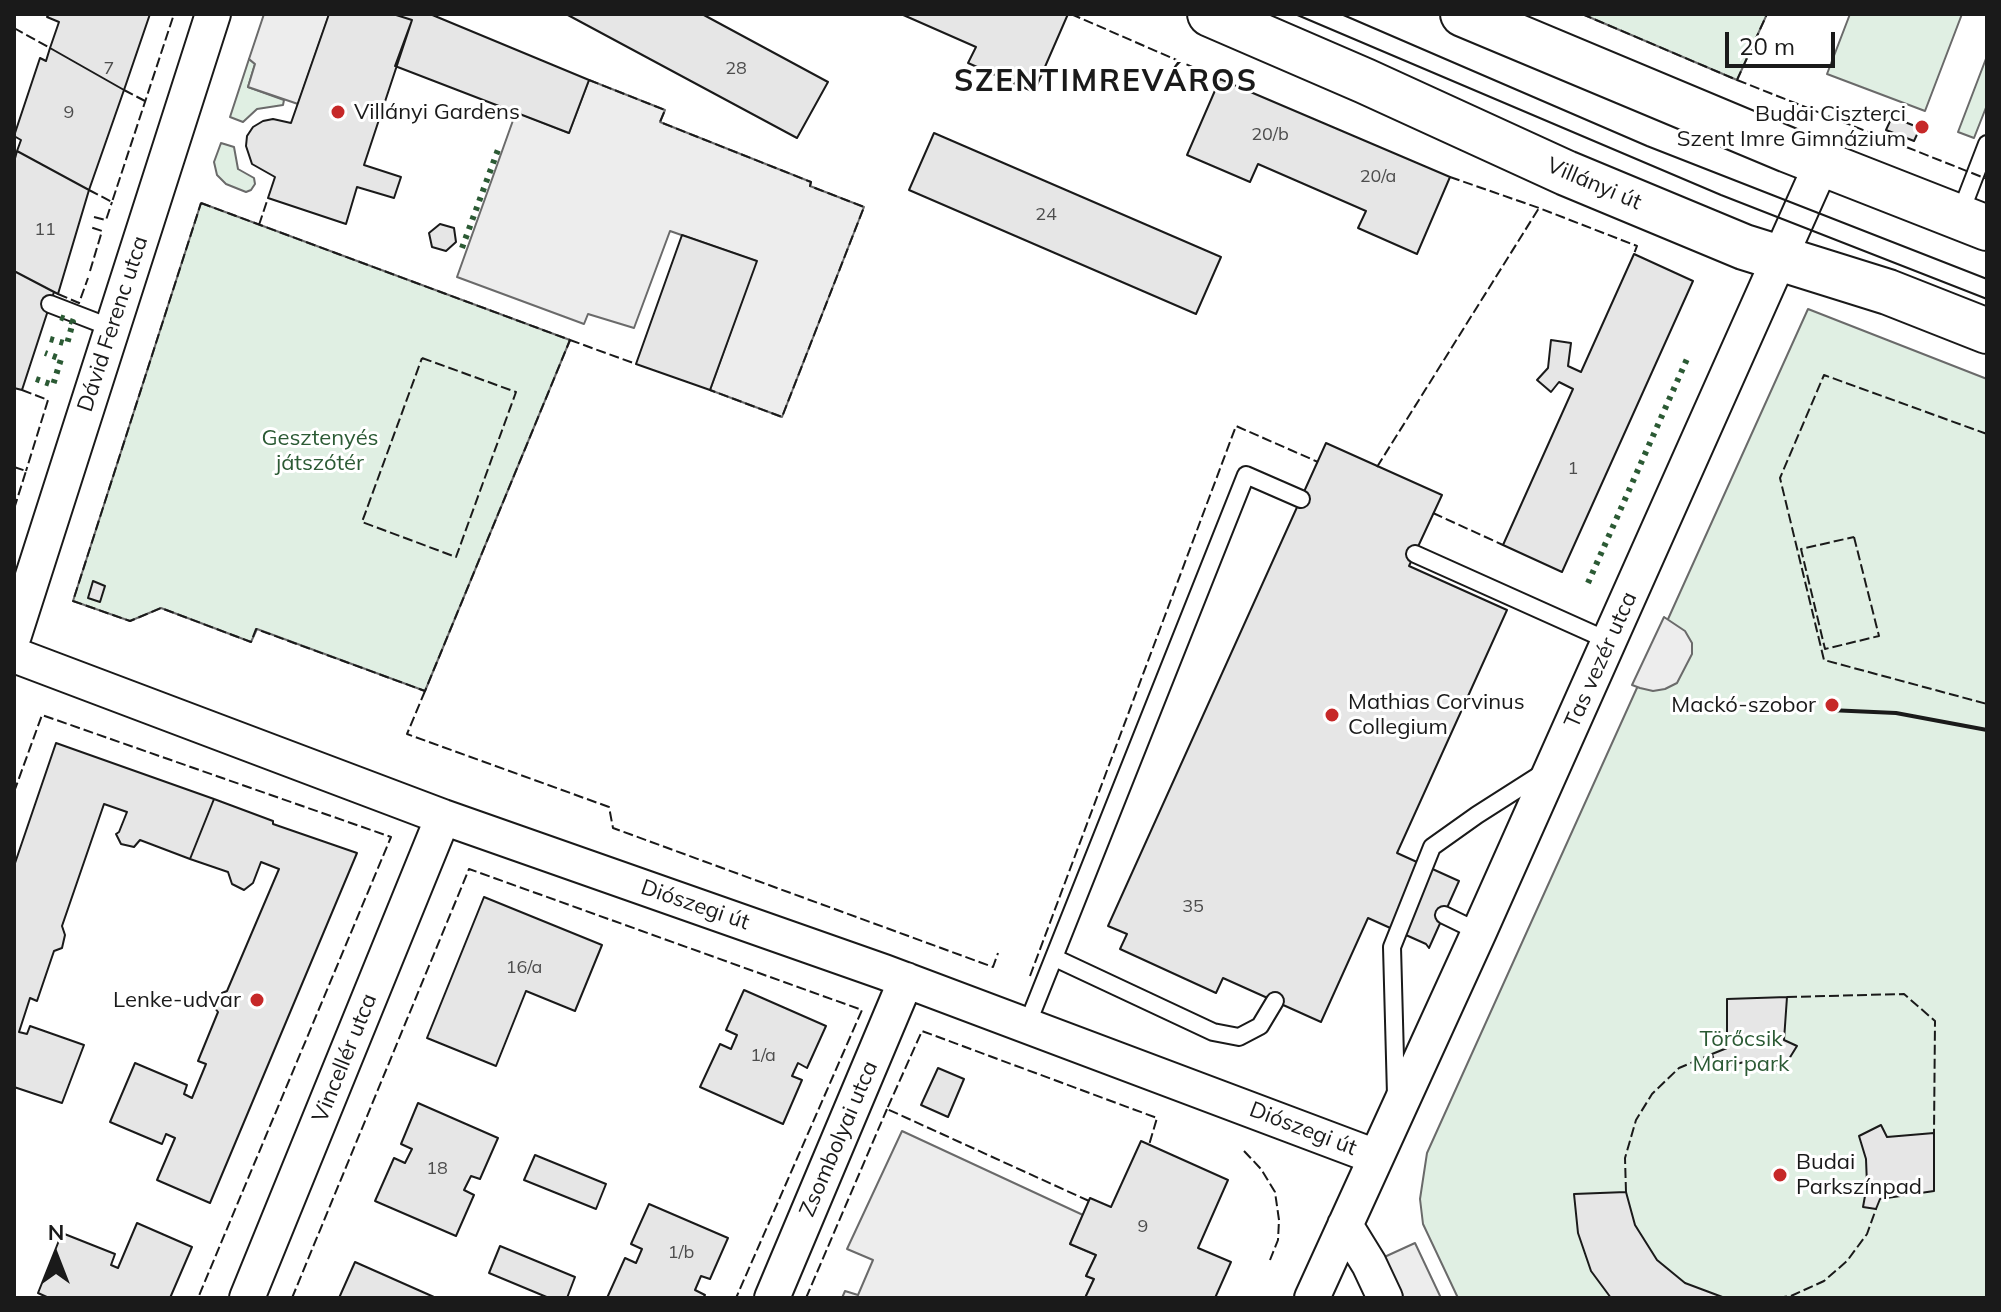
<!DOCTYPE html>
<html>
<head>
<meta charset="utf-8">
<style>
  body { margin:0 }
  #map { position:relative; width:2001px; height:1312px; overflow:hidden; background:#fff; font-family:Mulish,sans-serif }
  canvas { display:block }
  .frame { position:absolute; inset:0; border:16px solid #1a1a1a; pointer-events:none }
  .north { position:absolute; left:16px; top:1216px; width:80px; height:80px; -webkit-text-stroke:6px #fff; paint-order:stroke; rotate:0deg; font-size:22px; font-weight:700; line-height:32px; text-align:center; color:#1a1a1a }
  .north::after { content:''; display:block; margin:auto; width:28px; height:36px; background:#1a1a1a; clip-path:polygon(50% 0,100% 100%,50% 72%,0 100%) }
  .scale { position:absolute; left:1725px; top:32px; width:110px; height:36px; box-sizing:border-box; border:4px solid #1a1a1a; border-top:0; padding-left:10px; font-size:24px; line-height:28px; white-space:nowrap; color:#1a1a1a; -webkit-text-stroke:6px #fff; paint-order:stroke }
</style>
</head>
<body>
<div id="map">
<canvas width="2001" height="1312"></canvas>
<div class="frame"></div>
<div class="north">N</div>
<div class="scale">20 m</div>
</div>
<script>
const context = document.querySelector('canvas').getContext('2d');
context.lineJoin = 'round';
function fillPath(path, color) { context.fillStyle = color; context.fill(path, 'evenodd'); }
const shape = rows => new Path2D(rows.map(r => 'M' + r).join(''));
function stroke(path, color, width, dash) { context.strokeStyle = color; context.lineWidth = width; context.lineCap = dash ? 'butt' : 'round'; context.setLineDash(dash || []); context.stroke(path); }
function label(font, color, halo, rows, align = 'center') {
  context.font = font + ' Mulish,sans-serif'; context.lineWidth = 6; context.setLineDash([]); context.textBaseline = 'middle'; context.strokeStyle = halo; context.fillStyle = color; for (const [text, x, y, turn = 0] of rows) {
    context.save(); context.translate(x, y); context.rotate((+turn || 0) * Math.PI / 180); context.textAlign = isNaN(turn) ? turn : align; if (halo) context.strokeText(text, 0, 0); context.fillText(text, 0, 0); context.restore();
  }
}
const green = shape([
  [1582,14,1767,14,1737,80,1582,14],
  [1850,14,1962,14,1925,111,1827,74,1850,14],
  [1987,56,1987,105,1974,138,1958,132,1987,56],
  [249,59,255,64,248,87,284,100,283,105,257,109,243,122,230,117,249,59],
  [221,143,234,147,238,169,254,178,255,184,251,190,246,192,226,184,217,175,214,162,221,143],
  [201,203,570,340,425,691,257,629,251,642,161,608,130,621,73,601,201,203],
  [1808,309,1987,379,1987,1298,1458,1298,1423,1224,1420,1199,1427,1153,1808,309]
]);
fillPath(green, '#e0efe3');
stroke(green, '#6a6a6a', 2);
const parking = shape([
  [264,14,329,15,298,104,248,87,255,64,249,59,264,14],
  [589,80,665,110,660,122,811,182,810,186,864,207,782,417,710,390,756,261,670,231,634,328,588,314,584,324,457,277,516,112,569,133,589,80],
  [1664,617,1685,631,1692,643,1692,654,1677,683,1665,689,1653,691,1640,688,1632,685,1664,617],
  [902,1131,1083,1215,1070,1244,1096,1255,1086,1276,1094,1279,1085,1298,842,1298,845,1291,858,1295,873,1260,847,1249,902,1131],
  [1415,1243,1441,1298,1367,1298,1369,1264,1415,1243]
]);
fillPath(parking, '#ededed');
stroke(parking, '#6a6a6a', 2);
const building = shape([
  [49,14,150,14,124,90,50,48,59,22,47,17,49,14],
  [393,14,430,14,589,80,569,133,395,66,412,20,393,14],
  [393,14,412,20,364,165,401,177,394,198,357,187,346,224,268,198,275,177,252,164,246,146,247,136,253,127,263,121,273,119,291,123,329,14,393,14],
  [566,14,702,14,828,82,797,138,566,14],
  [901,14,1068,14,1034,92,968,63,976,47,901,14],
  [50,48,124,90,89,190,17,151,21,140,14,136,40,58,46,61,50,48],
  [1220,79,1450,177,1417,254,1358,228,1366,211,1258,164,1250,182,1187,155,1220,79],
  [1892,117,1920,128,1914,141,1886,130,1892,117],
  [934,133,1221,257,1196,314,909,190,934,133],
  [17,151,89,190,58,294,14,271,14,162,17,151],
  [440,224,454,228,456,242,446,251,432,247,429,233,440,224],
  [682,235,757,261,710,390,636,364,682,235],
  [1634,254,1693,281,1562,572,1503,545,1573,389,1559,382,1551,392,1537,380,1548,368,1551,340,1571,343,1568,366,1581,372,1634,254],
  [14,271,54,292,22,390,14,388,14,271],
  [1326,443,1442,495,1409,566,1507,610,1397,853,1459,881,1429,948,1426,944,1368,918,1321,1022,1223,978,1216,993,1120,949,1127,934,1108,926,1326,443],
  [93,581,105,586,100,602,88,598,93,581],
  [56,743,214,799,190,859,140,840,134,847,121,844,116,834,119,832,127,812,104,804,62,926,65,935,62,948,54,951,37,1001,30,998,19,1032,27,1034,30,1026,84,1045,62,1103,14,1087,14,866,56,743],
  [214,799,273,821,273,824,357,853,210,1203,157,1180,175,1138,166,1134,162,1144,110,1122,135,1063,187,1085,184,1094,192,1098,206,1064,198,1061,218,1012,214,1007,222,993,227,991,279,869,261,862,253,883,244,890,232,884,228,872,190,859,214,799],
  [484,897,602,945,575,1011,526,991,496,1066,427,1038,484,897],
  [744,990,826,1026,807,1068,798,1063,792,1076,802,1080,783,1124,700,1087,720,1044,731,1049,737,1035,726,1030,744,990],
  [1787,997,1784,1040,1797,1046,1784,1067,1744,1062,1717,1069,1712,1054,1727,1048,1727,999,1787,997],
  [938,1068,964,1079,948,1117,921,1105,938,1068],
  [418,1103,498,1138,480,1179,471,1176,464,1190,474,1195,456,1236,375,1201,394,1158,405,1163,412,1149,401,1144,418,1103],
  [1881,1125,1887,1137,1934,1133,1934,1191,1880,1199,1876,1209,1863,1207,1867,1185,1866,1159,1859,1136,1881,1125],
  [1141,1141,1228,1180,1198,1248,1231,1262,1215,1298,1085,1298,1094,1279,1086,1276,1096,1255,1070,1244,1090,1198,1111,1207,1141,1141],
  [535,1155,606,1184,596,1209,524,1180,535,1155],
  [1626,1192,1635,1225,1657,1260,1685,1283,1725,1298,1611,1298,1591,1271,1578,1233,1574,1194,1626,1192],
  [649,1204,728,1238,710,1279,701,1276,695,1290,705,1295,703,1298,607,1298,625,1258,636,1263,642,1249,631,1244,649,1204],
  [137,1223,192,1247,170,1298,49,1298,38,1293,62,1233,115,1254,111,1265,118,1268,137,1223],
  [500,1246,575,1277,567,1298,549,1298,489,1273,500,1246],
  [355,1262,434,1297,434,1298,339,1298,355,1262]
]);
fillPath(building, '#e6e6e6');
stroke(building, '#1a1a1a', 2);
const lane = shape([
  [1960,214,1987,144],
  [50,304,112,328],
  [1415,554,1609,641],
  [1444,915,1479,932],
  [1055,958,1213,1032,1239,1037,1260,1026,1275,1001],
  [1027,1025,1246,475,1301,499],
  [1396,1095,1392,947,1432,847,1477,815,1546,771]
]);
const street = shape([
  [14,635,213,14],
  [14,655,443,817,884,972,1376,1157],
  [1345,1225,1369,1264,1385,1298],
  [247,1298,443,817],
  [772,1298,906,980],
  [1312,1298,1479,932,1822,163]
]);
const secondary = shape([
  [1210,14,1365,81,1566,173,1744,247,1888,292,1987,331],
  [1463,14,1788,150,1987,228]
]);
stroke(lane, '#1a1a1a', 20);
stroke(street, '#1a1a1a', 38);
stroke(secondary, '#1a1a1a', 48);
stroke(lane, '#fff', 16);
stroke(street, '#fff', 34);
stroke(secondary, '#fff', 44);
stroke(shape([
  [1295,14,1721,195,1987,299],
  [1341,14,1647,146,1987,279]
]), '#1a1a1a', 2);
stroke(shape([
  [462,248,499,147],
  [50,339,67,344,73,322,57,316],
  [36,379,53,385,61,359,45,353],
  [1588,583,1687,359]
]), '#2b5a34', 6, [4, 6]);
stroke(shape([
  [1071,14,1220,79],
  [1582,14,1737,80,1767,14],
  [14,28,50,48],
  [589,80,665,110,660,122,811,182,810,186,864,207,782,417,710,390],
  [1737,80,1987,179],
  [124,90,145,101],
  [1450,177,1539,208,1637,246,1634,254],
  [89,190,112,202,174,14],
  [201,203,570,340,425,691,256,629,251,642,161,608,130,621,73,601,201,203],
  [94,217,106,220,112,202],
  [259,225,268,198],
  [90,271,102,231,90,227],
  [58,294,79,303,88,278],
  [570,340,636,364],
  [422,358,516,392,456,557,362,522,422,358],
  [22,390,48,400,26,471],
  [1987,434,1824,375,1780,478,1824,660,1987,704],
  [14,467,26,471,14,509],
  [1377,467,1539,208],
  [1433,513,1503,545],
  [1854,537,1879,636,1825,649,1801,549,1854,537],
  [425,691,407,734,609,807,613,828,993,967,998,953],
  [14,792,42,715,391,837,198,1298],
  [1030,976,1236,426,1318,462],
  [1787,997,1904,994,1935,1021,1934,1133],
  [1244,1151,1261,1169,1275,1192,1279,1220,1278,1240,1270,1260],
  [1626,1192,1625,1158,1636,1120,1652,1094,1679,1068,1712,1054],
  [1089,1201,887,1109,922,1031,1157,1118,1149,1145],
  [292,1298,469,869,862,1010,736,1298],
  [806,1298,887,1109],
  [1777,1298,1791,1296,1824,1281,1847,1261,1867,1234,1876,1209]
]), '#1a1a1a', 2, [10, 4]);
stroke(shape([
  [1829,710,1896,713,1987,730]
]), '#1a1a1a', 4);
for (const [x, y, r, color] of [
  [338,112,8,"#c62828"],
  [1922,127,8,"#c62828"],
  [1832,705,8,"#c62828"],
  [1332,715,8,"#c62828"],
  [257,1000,8,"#c62828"],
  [1780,1175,8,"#c62828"]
]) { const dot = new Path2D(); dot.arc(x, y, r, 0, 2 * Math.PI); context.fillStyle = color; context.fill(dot); stroke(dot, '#fff', 3); }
label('18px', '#4d4d4d', null, [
  ["7",109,69],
  ["28",736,69],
  ["9",69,113],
  ["20/b",1270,135],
  ["20/a",1378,177],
  ["24",1046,215],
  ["11",45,230],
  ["1",1573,469],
  ["35",1193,907],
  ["16/a",524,968],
  ["1/a",763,1056],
  ["18",437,1169],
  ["9",1143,1227],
  ["1/b",681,1253]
]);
label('22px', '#1a1a1a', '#fff', [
  ["Villányi Gardens",354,112],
  ["Budai Ciszterci",1906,114,"right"],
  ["Szent Imre Gimnázium",1906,139,"right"],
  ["Mathias Corvinus",1348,702],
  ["Collegium",1348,727],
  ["Mackó-szobor",1816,705,"right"],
  ["Lenke-udvar",241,1000,"right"],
  ["Budai",1796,1162],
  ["Parkszínpad",1796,1187]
], 'left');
label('22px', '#1a1a1a', '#fff', [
  ["Villányi út",1594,184,23],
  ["Dávid Ferenc utca",113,324,-72],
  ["Tas vezér utca",1601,660,-66],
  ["Diószegi út",695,905,19],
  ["Vincellér utca",345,1058,-68],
  ["Diószegi út",1303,1129,21],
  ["Zsombolyai utca",839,1139,-67]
]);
label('22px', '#2b5a34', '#fff', [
  ["Gesztenyés",320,438],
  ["játszótér",320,463],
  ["Törőcsik",1741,1039],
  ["Mari park",1741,1064]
]);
context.letterSpacing = '2px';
label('bold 30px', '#1a1a1a', '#fff', [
  ["SZENTIMREVÁROS",1106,82]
]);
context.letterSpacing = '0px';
</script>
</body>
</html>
